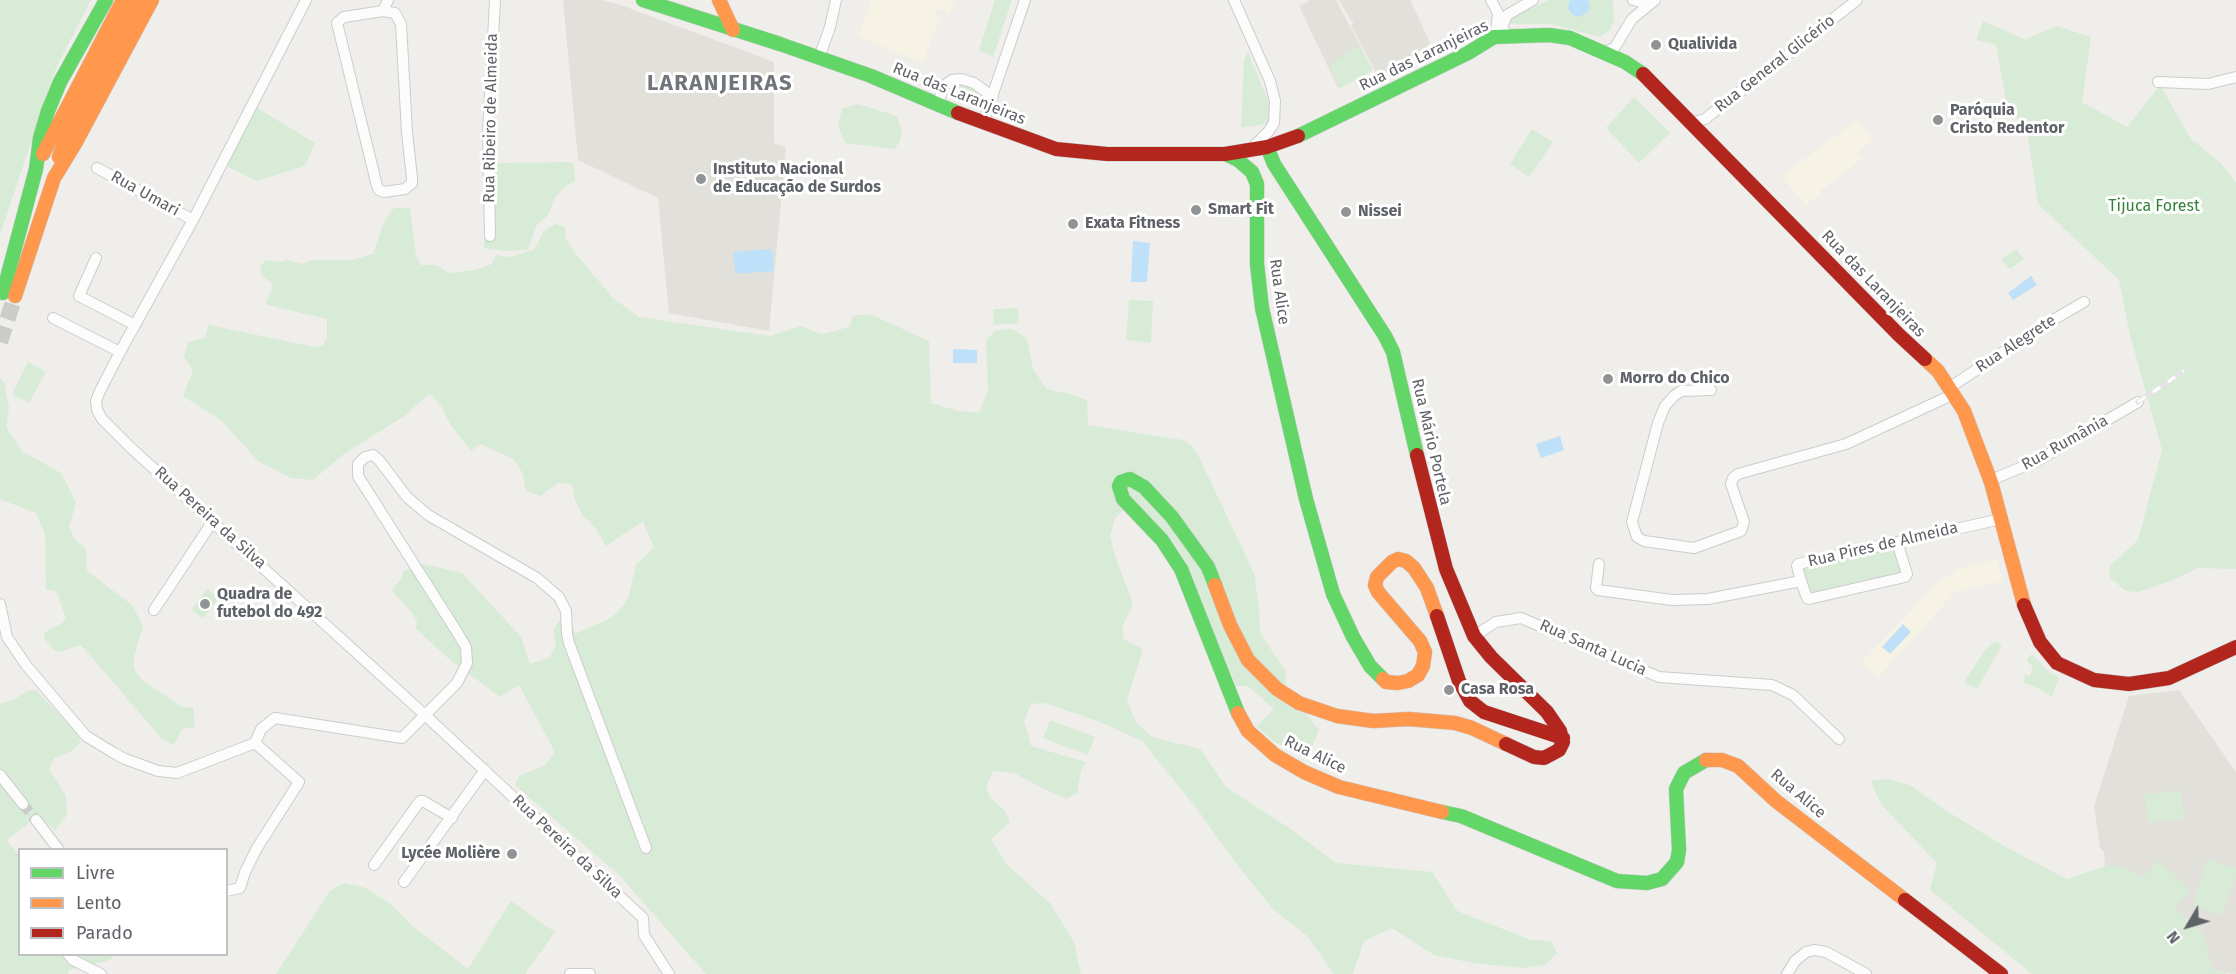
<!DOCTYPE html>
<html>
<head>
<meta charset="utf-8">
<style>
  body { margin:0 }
  #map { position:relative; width:2236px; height:974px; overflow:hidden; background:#efeeea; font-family:"Fira Sans",sans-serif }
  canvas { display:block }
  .legend { position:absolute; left:18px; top:848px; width:210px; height:108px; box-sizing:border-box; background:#fff; border:2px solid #bfc1c3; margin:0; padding:8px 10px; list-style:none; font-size:18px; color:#5f6368 }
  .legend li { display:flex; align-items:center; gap:12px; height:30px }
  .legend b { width:30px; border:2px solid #bfc1c3 }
  .north { position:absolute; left:2158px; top:896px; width:60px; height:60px; -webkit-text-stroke:4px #fff; paint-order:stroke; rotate:232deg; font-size:16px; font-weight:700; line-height:24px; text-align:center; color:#5f6368 }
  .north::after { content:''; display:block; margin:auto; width:21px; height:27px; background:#5f6368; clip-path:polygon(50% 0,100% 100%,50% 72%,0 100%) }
</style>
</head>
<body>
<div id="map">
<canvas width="2236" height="974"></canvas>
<ul class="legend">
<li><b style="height:8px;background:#63d668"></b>Livre</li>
<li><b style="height:8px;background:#ff974d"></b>Lento</li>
<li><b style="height:8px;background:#b3261e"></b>Parado</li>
</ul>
<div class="north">N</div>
</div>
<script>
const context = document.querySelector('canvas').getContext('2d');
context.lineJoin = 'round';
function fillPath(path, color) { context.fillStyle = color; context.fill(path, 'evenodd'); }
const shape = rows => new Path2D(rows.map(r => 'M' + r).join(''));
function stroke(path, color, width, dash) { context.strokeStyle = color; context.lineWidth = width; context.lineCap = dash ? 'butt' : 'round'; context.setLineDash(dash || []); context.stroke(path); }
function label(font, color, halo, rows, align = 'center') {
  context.font = font + ' "Fira Sans",sans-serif'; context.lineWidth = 6; context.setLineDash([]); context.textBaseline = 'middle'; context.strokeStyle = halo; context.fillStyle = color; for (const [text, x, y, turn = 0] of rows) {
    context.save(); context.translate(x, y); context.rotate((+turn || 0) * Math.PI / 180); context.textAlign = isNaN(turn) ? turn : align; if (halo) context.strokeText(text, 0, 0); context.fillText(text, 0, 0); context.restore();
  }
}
fillPath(shape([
  [871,0,955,0,949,13,938,8,935,14,941,17,922,63,859,36],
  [1858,120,1873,139,1857,153,1862,159,1820,191,1821,194,1806,205,1781,176],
  [1996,559,2003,581,1955,592,1878,677,1861,663,1939,582,1958,569]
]), '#f7f3e4');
fillPath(shape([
  [563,0,600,0,618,4,774,62,774,143,786,148,769,331,669,313,658,198,578,160],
  [1311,0,1336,0,1373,70,1338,88,1299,6],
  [1339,0,1410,0,1430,42,1422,54,1403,66,1378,76,1351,26,1354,22,1352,22],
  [2179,690,2236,772,2236,974,2213,971,2202,934,2143,878,2121,866,2105,866,2104,852,2100,848,2094,806,2129,696]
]), '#e2e0da');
fillPath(shape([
  [0,0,91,0,56,68,0,235],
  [995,0,1012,0,993,57,979,50],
  [1549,0,1613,0,1614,21,1610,30,1599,37,1551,24,1509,24,1508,20],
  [1983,21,2027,40,2028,38,2056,26,2091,37,2082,102,2127,127,2160,85,2191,139,2220,162,2236,183,2236,569,2198,568,2171,581,2138,592,2126,591,2110,578,2109,567,2138,540,2162,450,2130,335,2119,280,2038,204,2027,129,2007,106,1996,45,1976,40],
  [1359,46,1373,70,1341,88,1329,65],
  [1248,52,1271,108,1270,123,1241,128,1244,60],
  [966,83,988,99,985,109,946,95,950,84],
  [1634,97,1670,133,1639,163,1606,128],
  [858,104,897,116,902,134,899,143,894,149,845,143,838,126,842,109],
  [254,106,315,143,305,166,256,181,225,165],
  [1532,129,1553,142,1529,177,1510,164],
  [571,162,574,166,575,181,564,187,554,199,548,215,536,226,528,250,504,251,484,248,484,238,491,238,492,163],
  [394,208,410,208,416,256,421,265,436,265,449,273,475,270,492,264,496,255,509,257,534,250,543,232,555,224,565,227,565,237,575,253,613,298,639,317,770,336,801,326,821,334,836,331,850,326,853,316,870,314,929,341,931,403,958,411,979,413,988,390,986,340,996,330,1012,329,1027,338,1033,369,1047,389,1070,394,1087,400,1088,425,1183,440,1191,445,1197,453,1254,573,1259,609,1260,630,1264,639,1286,672,1285,688,1319,730,1307,758,1273,741,1257,726,1274,709,1248,686,1236,686,1185,560,1168,535,1134,501,1116,517,1110,536,1115,556,1133,604,1123,625,1123,639,1143,649,1127,701,1136,722,1152,737,1200,749,1226,787,1289,828,1336,863,1432,872,1457,911,1531,940,1551,941,1557,953,1545,965,1522,968,1473,963,1434,955,1392,928,1364,941,1353,974,1334,974,1307,936,1273,909,1232,858,1197,809,1142,741,1100,722,1045,703,1031,704,1024,721,1031,746,1086,762,1081,771,1077,793,1067,799,1052,793,1014,773,993,771,986,787,990,797,1005,811,1010,822,991,839,1007,865,1050,903,1074,942,1081,974,706,974,620,876,515,785,519,776,545,765,555,752,519,685,500,697,449,659,416,629,417,621,411,611,391,590,401,579,404,571,424,564,462,573,521,637,530,664,549,658,556,646,553,630,559,621,572,623,575,634,611,618,625,604,629,595,636,565,654,547,643,521,606,546,595,527,582,515,575,500,572,484,558,483,540,496,526,491,523,474,514,459,480,444,471,451,450,424,441,406,430,393,403,417,345,453,313,480,291,478,258,461,222,421,183,396,193,370,184,357,188,342,205,338,208,325,315,347,322,346,327,339,327,319,267,305,266,302,272,289,272,284,260,273,261,266,265,260,279,262,287,260,302,264,313,260,351,260,373,254,385,220],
  [2016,249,2024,259,2010,269,2001,259],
  [1129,300,1153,301,1151,343,1126,340],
  [1018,308,1019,323,994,325,993,309],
  [28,362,46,372,29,403,12,394],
  [0,378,4,382,9,407,6,427,23,452,61,473,71,492,76,503,69,527,74,538,86,549,87,571,132,605,143,626,134,657,134,669,142,680,184,708,193,707,195,727,182,729,174,745,162,739,81,645,59,652,54,650,44,638,45,632,61,624,66,619,58,595,54,590,46,590,45,534,36,513,2,500,0,498],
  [1894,541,1903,576,1804,599,1795,567],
  [207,589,219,598,203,618,191,610],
  [1995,641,2002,645,1977,689,1964,682,1985,650],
  [2032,654,2047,670,2059,678,2052,697,2034,686,2023,683,2025,674,2030,676,2033,667,2027,661,2028,657],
  [36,690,78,734,80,743,72,751,54,758,49,769,66,796,67,815,55,830,38,816,6,840,19,855,20,954,114,955,110,960,69,970,68,974,0,974,0,704,14,700,27,691],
  [1050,720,1095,737,1088,755,1043,738],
  [1888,779,1910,785,1942,808,2004,846,2067,879,2105,866,2121,866,2143,878,2158,860,2190,890,2174,908,2203,933,2213,971,2229,974,2032,974,1930,890,1937,863,1880,803,1871,781],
  [2181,790,2184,819,2148,822,2144,794],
  [2207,859,2236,868,2236,877,2222,915,2193,906],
  [344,883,366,888,392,905,411,925,468,969,511,901,555,932,526,972,526,974,276,974,330,891]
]), '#d8ebd6');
fillPath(shape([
  [1570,0,1588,0,1590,7,1587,13,1578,17,1572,14,1568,8],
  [1133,241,1150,243,1147,282,1131,282],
  [772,249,774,271,735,274,733,252],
  [2031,276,2037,285,2013,300,2008,293],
  [953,349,977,350,977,363,953,363],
  [1560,436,1564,450,1541,458,1536,444],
  [1903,624,1911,632,1890,654,1882,647]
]), '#bfe0f9');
stroke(shape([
  [23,804,36,820]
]), '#cbcbca', 10, [10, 5]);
stroke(shape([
  [0,342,15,296]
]), '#cbcbca', 16, [16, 8]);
const street = shape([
  [306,0,193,220,120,352,100,391,96,401,97,410,102,419,130,447,425,715,643,918,644,935,669,974],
  [1234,0,1270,81,1275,101,1274,123,1268,132,1250,150],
  [1491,0,1498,13,1496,32],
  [1633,0,1644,3,1651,0],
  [383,11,344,17,337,23,377,186,379,190,384,192,405,189,412,183,412,178,407,132,401,24,395,13,383,11,388,0],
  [1508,36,1502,27,1507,15,1533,0],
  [1606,52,1615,47,1632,19,1655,0],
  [819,58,830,27,836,0],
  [2158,82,2208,84,2236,77],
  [937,104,945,85,952,80,961,79,974,83,993,97],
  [983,123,1025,0],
  [1691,123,1705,119,1857,0],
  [97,168,193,220],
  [490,236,488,132,495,0],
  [96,258,79,296,135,325],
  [53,318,120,352],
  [1949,388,2041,327,2084,302],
  [1711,390,1681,391,1674,396,1665,406,1658,423,1632,522,1637,537,1644,541,1694,548,1741,531,1744,522,1731,484,1733,478,1738,474,1846,444,1954,394],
  [1991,482,1998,477,2037,461,2138,402],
  [1599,564,1596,588,1598,590,1672,600,1708,599,1801,581,1797,566,1798,564,2001,519],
  [1801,581,1807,598,1809,599,1905,577,1907,574,1897,542],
  [0,604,7,637,26,665,86,736,114,753,125,759,158,771,177,773,255,743,299,782,257,848,245,872,240,888,226,891],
  [154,610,213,521],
  [1474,636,1496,622,1521,618,1659,677,1772,685,1793,695,1839,739],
  [255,743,261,729,275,718,402,738,457,683,467,663,466,647,457,632,358,476,358,464,365,457,373,455,379,460,407,497,428,515,537,578,559,597,566,611,567,634,569,643,646,848],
  [0,775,23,804],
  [36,820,59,850],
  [374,865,420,801,423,801,452,818],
  [404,882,485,770],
  [68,954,73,960,101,974],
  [570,974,590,974],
  [1787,974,1795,961,1806,952,1814,950,1826,952,1866,974]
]);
const fast = shape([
  [643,0,780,44,871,76,958,113],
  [1298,136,1468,53,1494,37,1549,35,1570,38,1625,62,1643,74],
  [1267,147,1274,164,1385,336,1393,352,1417,455],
  [1225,154,1238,160,1252,172,1257,184,1257,264,1262,308,1306,499,1333,594,1353,637,1370,666,1383,679],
  [3,293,36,169,40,138,48,111,60,82,106,0],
  [1215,585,1208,567,1172,517,1144,487,1130,479,1121,482,1119,486,1123,499,1162,540,1181,569,1238,713],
  [1442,812,1461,816,1617,881,1647,883,1662,879,1677,862,1679,850,1676,789,1684,773,1706,760]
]);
const slow = shape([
  [719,0,733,30],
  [43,154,123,0],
  [59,157,68,132,137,0],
  [15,296,54,178,76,142,152,0],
  [1925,359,1938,371,1964,411,1991,482,2024,605],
  [1215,585,1230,625,1248,660,1277,689,1299,703,1337,716,1373,721,1409,719,1455,723,1472,728,1506,744],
  [1383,679,1386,682,1398,683,1408,681,1418,675,1423,666,1425,652,1420,641,1378,592,1375,585,1377,577,1392,562,1398,559,1406,561,1414,568,1427,588,1437,616],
  [1238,713,1248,731,1275,755,1304,772,1339,787,1442,812],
  [1706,760,1722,760,1738,766,1776,801,1905,900]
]);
const jam = shape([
  [1643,74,1899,335,1925,359],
  [958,113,1056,149,1107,154,1225,154,1267,147,1298,136],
  [1417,455,1446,569,1474,636,1491,657,1547,712,1560,731,1563,742,1559,750,1544,758,1534,757,1506,744],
  [2024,605,2040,642,2057,663,2094,680,2129,684,2169,678,2236,647],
  [1437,616,1459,681,1470,701,1484,712,1563,738],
  [1905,900,2001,974]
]);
stroke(street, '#cbcccc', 12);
stroke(fast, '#cacacb', 15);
stroke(slow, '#cacacb', 15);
stroke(jam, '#cacacb', 15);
stroke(street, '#fdfcfc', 10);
stroke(fast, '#63d668', 14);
stroke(slow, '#ff974d', 14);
stroke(jam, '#b3261e', 14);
const rail = shape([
  [2138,402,2184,371]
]);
stroke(rail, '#e4e4e4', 5);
stroke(rail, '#fff', 3, [9]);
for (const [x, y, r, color] of [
  [1656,45,6,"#919496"],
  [1938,120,6,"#919496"],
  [701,179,6,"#919496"],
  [1196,210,6,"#919496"],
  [1346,212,6,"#919496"],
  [1073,224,6,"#919496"],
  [1608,379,6,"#919496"],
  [205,604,6,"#919496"],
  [1449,690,6,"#919496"],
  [512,854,6,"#919496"]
]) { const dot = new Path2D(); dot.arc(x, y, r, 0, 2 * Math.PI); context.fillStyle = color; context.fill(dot); stroke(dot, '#fff', 2); }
label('bold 16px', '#5f6368', '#fff', [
  ["Qualivida",1668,45],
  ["Paróquia",1950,111],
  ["Cristo Redentor",1950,129],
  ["Instituto Nacional",713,170],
  ["de Educação de Surdos",713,188],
  ["Smart Fit",1208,210],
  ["Nissei",1358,212],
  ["Exata Fitness",1085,224],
  ["Morro do Chico",1620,379],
  ["Quadra de",217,595],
  ["futebol do 492",217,613],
  ["Casa Rosa",1461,690],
  ["Lycée Molière",500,854,"right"]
], 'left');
label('16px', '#5f6368', '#fff', [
  ["Rua das Laranjeiras",1424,56,-26],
  ["Rua General Glicério",1775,64,-38],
  ["Rua das Laranjeiras",959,94,22],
  ["Rua Ribeiro de Almeida",491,118,-89],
  ["Rua Umari",145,194,29],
  ["Rua das Laranjeiras",1873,284,46],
  ["Rua Alice",1279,292,82],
  ["Rua Alegrete",2016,344,-33],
  ["Rua Mário Portela",1431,442,77],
  ["Rua Rumânia",2065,443,-29],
  ["Rua Pereira da Silva",210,518,42],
  ["Rua Pires de Almeida",1883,545,-13],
  ["Rua Santa Lucia",1593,648,24],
  ["Rua Alice",1315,755,26],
  ["Rua Alice",1798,794,40],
  ["Rua Pereira da Silva",567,847,43]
]);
label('16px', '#348238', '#fff', [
  ["Tijuca Forest",2154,207]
]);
context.letterSpacing = '1.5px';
label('bold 22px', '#70757a', '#fff', [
  ["LARANJEIRAS",720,84]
]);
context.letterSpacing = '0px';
</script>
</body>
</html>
